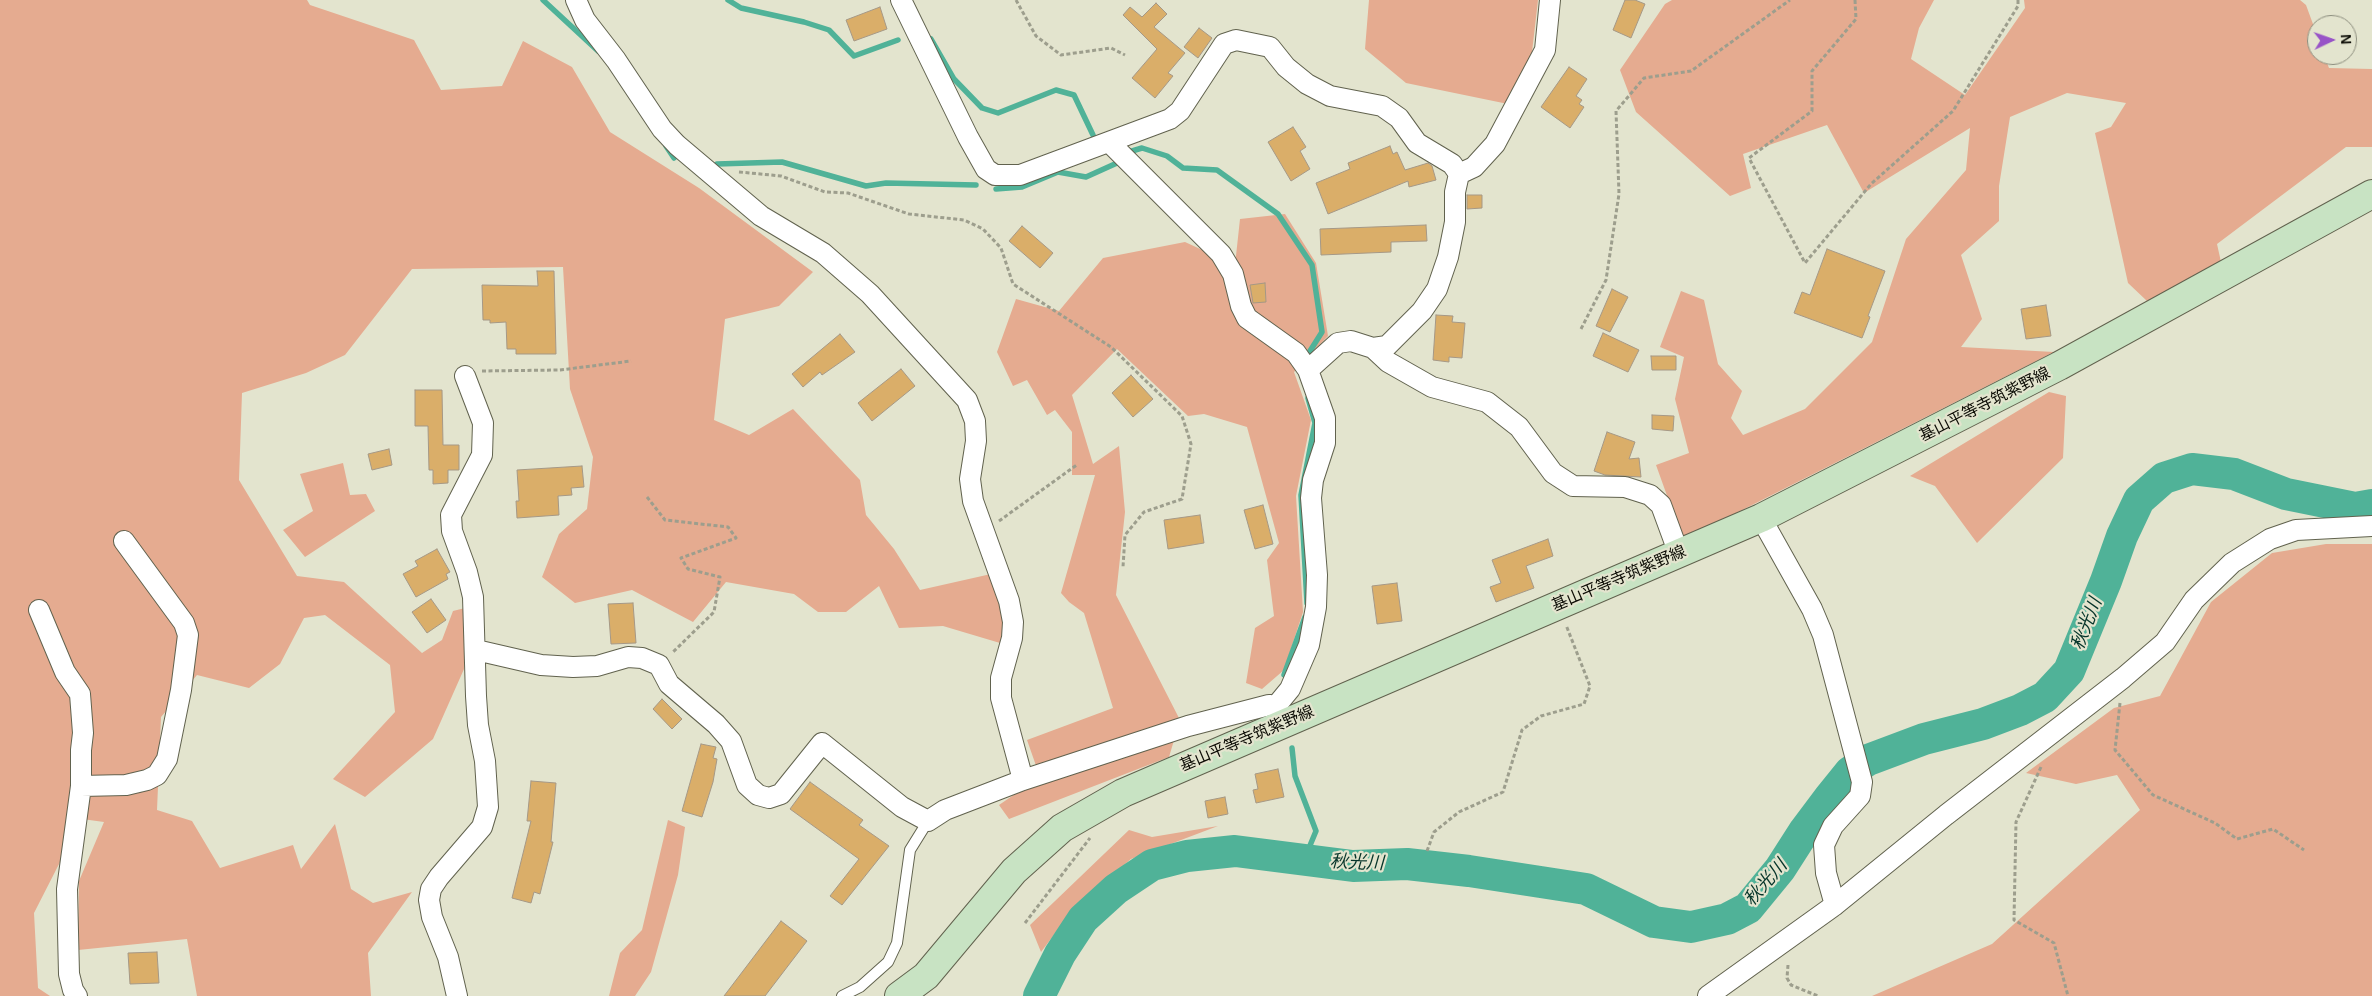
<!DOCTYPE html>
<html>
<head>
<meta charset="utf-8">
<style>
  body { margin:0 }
  #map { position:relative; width:2372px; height:996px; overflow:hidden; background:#e3e4ce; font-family:Helvetica,sans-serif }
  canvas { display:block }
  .north { position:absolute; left:2307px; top:15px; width:50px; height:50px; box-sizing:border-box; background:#e3e4ce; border:1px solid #8d8e7e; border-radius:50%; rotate:87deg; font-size:14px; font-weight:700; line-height:20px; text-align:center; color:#0c0c05 }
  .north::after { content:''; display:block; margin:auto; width:18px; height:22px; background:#9853c7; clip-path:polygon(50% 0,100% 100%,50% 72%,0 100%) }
</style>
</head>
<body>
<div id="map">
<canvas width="2372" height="996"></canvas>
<div class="north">N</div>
</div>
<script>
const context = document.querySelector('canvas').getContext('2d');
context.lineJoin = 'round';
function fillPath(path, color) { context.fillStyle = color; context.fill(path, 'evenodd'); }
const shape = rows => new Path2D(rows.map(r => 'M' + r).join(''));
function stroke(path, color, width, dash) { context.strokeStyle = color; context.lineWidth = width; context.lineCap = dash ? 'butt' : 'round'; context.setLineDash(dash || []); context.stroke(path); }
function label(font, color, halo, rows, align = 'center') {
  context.font = font + ' Helvetica,"Noto Sans JP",sans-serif'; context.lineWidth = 4.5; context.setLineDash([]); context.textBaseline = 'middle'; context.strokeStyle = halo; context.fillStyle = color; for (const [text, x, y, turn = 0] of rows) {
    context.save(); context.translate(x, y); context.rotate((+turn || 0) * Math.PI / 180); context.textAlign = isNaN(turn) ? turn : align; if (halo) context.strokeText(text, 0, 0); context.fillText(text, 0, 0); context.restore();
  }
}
fillPath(shape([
  [0,0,307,0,310,5,414,40,441,90,502,86,523,41,572,67,610,132,699,188,813,272,779,306,725,319,714,420,749,435,793,409,860,480,866,515,894,549,920,590,991,574,1006,612,1000,643,943,626,899,628,879,586,846,612,818,612,794,594,726,582,693,622,632,590,575,603,542,577,559,534,587,509,593,457,570,389,563,267,412,269,345,355,306,373,242,393,239,480,297,576,344,582,422,653,442,640,453,611,465,608,464,669,433,739,365,797,333,779,395,712,390,665,325,615,304,618,280,664,249,688,197,675,161,717,157,810,192,821,220,868,293,845,301,869,335,824,351,889,373,903,412,892,368,953,371,996,197,996,187,939,78,950,79,881,104,822,82,819,34,913,38,988,50,996,0,996],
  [1369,0,1538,0,1532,52,1508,104,1406,83,1365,49],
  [1672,0,1934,0,1919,28,1911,59,1965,95,2025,8,2024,0,2300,0,2306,5,2317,35,2317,55,2324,55,2329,68,2372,69,2372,147,2346,147,2217,244,2221,262,2147,301,2128,283,2095,133,2111,127,2126,103,2067,93,2010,117,1999,186,1999,221,1961,255,1982,319,1961,347,2054,352,1683,540,1656,465,1689,453,1675,399,1684,357,1660,347,1681,291,1704,300,1718,364,1742,391,1731,418,1743,435,1805,409,1872,342,1906,239,1966,170,1970,128,1864,193,1827,125,1743,154,1751,188,1730,196,1636,112,1620,70,1665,4],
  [1285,214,1316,263,1328,336,1294,372,1311,420,1296,496,1303,612,1284,670,1262,689,1246,683,1255,628,1274,616,1267,560,1279,543,1247,427,1204,414,1188,416,1117,349,1072,395,1093,464,1119,446,1125,512,1116,595,1180,720,1169,757,1009,819,999,805,1040,777,1027,740,1113,708,1084,613,1069,602,1061,593,1095,475,1072,475,1072,432,1055,410,1047,415,1027,380,1013,386,997,352,1016,299,1059,311,1103,258,1185,242,1235,265,1240,219],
  [2049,392,2066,396,2063,458,1977,543,1935,486,1910,476],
  [343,463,350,495,366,494,375,511,305,557,283,530,313,511,300,474],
  [2326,544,2372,544,2372,996,1872,996,1992,944,2140,810,2117,775,2076,784,2026,773,2114,708,2160,696,2211,602,2272,553],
  [668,820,685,827,678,875,651,972,635,996,609,996,620,953,642,930],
  [1218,826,1131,859,1075,907,1041,952,1030,925,1129,830,1152,837]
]), '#e5ab90');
stroke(shape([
  [543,0,598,51],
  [728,0,741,8,804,22,829,30,854,56,898,40],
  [931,39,954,79,982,108,998,113,1056,90,1074,95,1093,135],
  [666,146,674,158],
  [1132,151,1142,148,1167,156,1183,168,1217,170,1278,214,1312,265,1322,332,1310,351],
  [717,164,782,162,866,186,886,183,976,185],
  [996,189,1022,187,1058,172,1086,177,1117,163],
  [1307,603,1301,495,1315,423,1308,398],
  [1284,675,1305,617],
  [1292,748,1295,776,1316,831,1304,860]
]), '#50b298', 5.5);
stroke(shape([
  [1039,996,1060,954,1083,919,1116,889,1152,865,1187,856,1235,851,1353,866,1407,864,1469,871,1586,889,1654,922,1691,927,1727,919,1748,908,1780,869,1805,830,1829,798,1850,772,1868,760,1924,739,1983,724,2020,710,2045,697,2069,671,2106,581,2122,536,2139,500,2164,478,2192,469,2234,474,2286,494,2355,508,2372,505]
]), '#50b298', 32);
const building = shape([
  [1625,0,1635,0,1645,4,1631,38,1613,30,1625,0],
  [1156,3,1167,14,1154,27,1185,53,1168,73,1173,76,1155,98,1132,78,1157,49,1123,15,1130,7,1142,17,1156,3],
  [880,7,887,29,854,41,846,20,880,7],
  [1199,28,1212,38,1198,58,1184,47,1199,28],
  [1569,67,1587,79,1576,96,1582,100,1579,104,1584,107,1570,128,1541,107,1569,67],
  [1293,127,1306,147,1300,151,1310,169,1291,181,1268,142,1293,127],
  [1390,146,1393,154,1397,152,1405,170,1428,163,1432,166,1436,180,1409,187,1408,181,1328,214,1316,183,1350,169,1348,163,1390,146],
  [1467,195,1482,195,1482,208,1467,209,1467,195],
  [1426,225,1427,241,1391,242,1391,252,1321,255,1320,229,1426,225],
  [1022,226,1053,253,1040,268,1009,241,1022,226],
  [1827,249,1885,271,1868,316,1870,317,1862,338,1794,313,1802,292,1810,295,1827,249],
  [537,271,554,271,556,354,516,354,516,349,507,349,506,322,490,323,490,320,483,320,482,285,538,286,537,271],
  [1265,283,1266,302,1253,303,1250,285,1265,283],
  [1612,289,1628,297,1610,332,1596,326,1612,289],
  [2046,305,2051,336,2026,339,2021,309,2046,305],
  [1436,315,1453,316,1452,322,1465,323,1462,358,1449,357,1449,362,1433,360,1436,315],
  [1603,333,1639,350,1628,372,1593,356,1603,333],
  [840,334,855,352,822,375,820,372,803,387,792,374,840,334],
  [1651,356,1676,356,1676,370,1652,370,1651,356],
  [901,369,915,386,872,421,858,403,901,369],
  [1131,375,1153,399,1133,417,1112,393,1131,375],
  [415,390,442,390,443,445,459,445,459,470,448,470,448,483,433,484,433,470,429,470,428,426,415,426,415,390],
  [1652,415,1674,416,1673,431,1652,429,1652,415],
  [1607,432,1635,442,1629,459,1639,458,1641,477,1605,475,1594,471,1607,432],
  [389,449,392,465,372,470,368,454,389,449],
  [582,466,584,487,571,488,572,495,558,496,559,515,517,518,516,501,519,501,517,470,582,466],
  [1263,505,1273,544,1255,549,1244,510,1263,505],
  [1200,515,1204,543,1168,549,1164,520,1200,515],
  [1548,539,1553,556,1526,566,1534,588,1496,602,1490,587,1501,583,1492,560,1548,539],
  [437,549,450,572,446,574,448,579,416,597,403,574,418,566,415,561,437,549],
  [1397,583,1402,621,1377,624,1372,586,1397,583],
  [431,599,446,620,427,633,412,612,431,599],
  [633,603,636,643,611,644,608,604,633,603],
  [662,699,682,719,672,729,653,709,662,699],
  [701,744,716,747,713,758,717,759,713,782,702,817,682,811,701,744],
  [1278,769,1284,797,1256,803,1253,790,1258,789,1255,774,1278,769],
  [531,781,556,783,551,842,553,842,540,894,534,892,531,903,512,898,531,821,527,821,531,781],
  [810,782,863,820,859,825,889,846,842,905,830,896,859,859,790,809,810,782],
  [1225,797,1228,814,1208,818,1205,801,1225,797],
  [781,921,807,941,765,996,724,996,781,921],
  [157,952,159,983,130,984,128,953,157,952]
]);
fillPath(building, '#daae69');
stroke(building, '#a59886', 1);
const lane = shape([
  [842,996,860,987,888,962,897,943,910,850,928,821]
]);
const street = shape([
  [576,0,585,20,616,60,662,129,677,145,761,216,823,253,870,294,967,400,975,421,976,441,970,479,973,501,1009,601,1013,622,1012,638,1001,678,1001,698,1023,780],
  [901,0,968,137,986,169,995,175,1020,175,1170,119,1180,111,1224,44,1236,40,1270,47,1286,67,1307,84,1330,96,1382,106,1399,118,1417,143,1452,164,1459,174],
  [1110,143,1221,254,1233,274,1241,306,1247,318,1296,353,1308,370],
  [1373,348,1387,346,1422,311,1437,289,1448,257,1455,222,1455,192,1459,174,1474,167,1495,144,1545,50,1550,0],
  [1761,518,1812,609,1823,635,1862,782,1860,796,1833,826,1824,845,1826,873,1835,905],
  [39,610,65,672,80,694,83,733,81,750,81,786,126,785,147,780,157,775,167,759,181,690,188,635,184,623,124,541],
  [476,650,541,665,573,667,597,666,628,657,642,658,659,665,669,684,716,724,731,741,747,785,758,795,769,798,781,794,822,743,902,807,928,821,945,810,1023,780,1188,726,1269,705,1276,706,1284,723],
  [1276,706,1290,689,1309,645,1316,607,1317,575,1311,498,1313,480,1325,443,1325,418,1308,370,1338,343,1351,341,1373,348,1388,362,1432,387,1487,402,1519,427,1553,473,1573,486,1625,487,1650,495,1661,505,1679,554],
  [77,996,73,990,69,974,67,889,81,786],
  [457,996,448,957,432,917,429,900,431,889,439,877,482,827,488,807,485,761,478,725,476,696,473,597,467,572,452,531,451,515,482,455,483,423,465,376],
  [1708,996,1835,905,1946,815,2123,678,2165,642,2194,600,2232,563,2270,539,2296,530,2372,526]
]);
const secondary = shape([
  [899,996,926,976,1014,871,1062,828,1123,793,1761,518,2059,366,2372,194]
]);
stroke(lane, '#61624e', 12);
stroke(street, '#61624e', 22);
stroke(secondary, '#61624e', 30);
stroke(shape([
  [1016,0,1036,36,1061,55,1111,48,1125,55],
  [1855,0,1856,19,1812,71,1812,111,1749,158,1805,263,1871,184,1953,111,2018,6,2018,0],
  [739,172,781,176,825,192,848,193,909,214,964,220,983,229,1001,248,1013,284,1111,347,1182,416,1191,444,1182,499,1144,512,1125,535,1123,567],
  [1581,329,1606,280,1619,194,1616,111,1644,78,1691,71,1790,0],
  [482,371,560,370,631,361],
  [647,497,665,520,728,527,736,538,681,558,688,569,720,577,714,612,672,653],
  [999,521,1078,464],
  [2120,703,2115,750,2153,795,2215,823,2237,839,2273,829,2304,850],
  [2041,767,2016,822,2014,920,2054,943,2068,996],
  [1427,851,1434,832,1459,812,1503,792,1522,730,1541,716,1584,704,1590,686,1566,625],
  [1025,923,1090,838],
  [1788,965,1787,978,1791,985,1818,996]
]), '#9d9e8d', 3, [4, 2.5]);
stroke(lane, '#fff', 10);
stroke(street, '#fff', 20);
stroke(secondary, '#c8e3c3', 28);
label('16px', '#0c0c05', '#e3e4ce', [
  ["基山平等寺筑紫野線",1985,405,-27],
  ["基山平等寺筑紫野線",1619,579,-23],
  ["基山平等寺筑紫野線",1247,739,-23]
]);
label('italic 18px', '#053429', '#e3e4ce', [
  ["秋光川",2087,624,-69],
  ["秋光川",1357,863,2],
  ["秋光川",1766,883,-49]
]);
</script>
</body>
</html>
